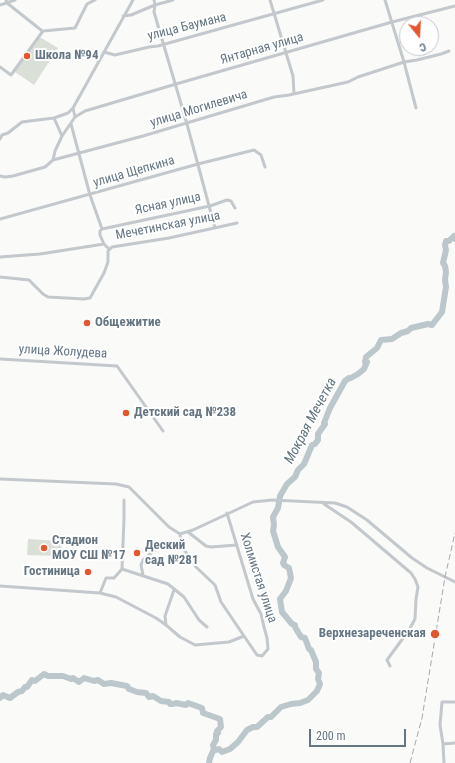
<!DOCTYPE html>
<html>
<head>
<meta charset="utf-8">
<style>
  body { margin:0 }
  #map { position:relative; width:455px; height:763px; overflow:hidden; background:#fafaf8; font-family:"Roboto Condensed",sans-serif }
  canvas { display:block }
  .north { position:absolute; left:399px; top:16px; width:40px; height:40px; box-sizing:border-box; background:#fff; border:1px solid #c1c8cd; border-radius:50%; rotate:162deg; font-size:11px; font-weight:700; line-height:16px; text-align:center; color:#657683 }
  .north::after { content:''; display:block; margin:auto; width:14px; height:18px; background:#e4572e; clip-path:polygon(50% 0,100% 100%,50% 72%,0 100%) }
  .scale { position:absolute; left:309px; top:729px; width:97px; height:18px; box-sizing:border-box; border:2px solid #657683; border-top:0; padding-left:5px; font-size:12px; line-height:14px; white-space:nowrap; color:#657683; -webkit-text-stroke:3px #fff; paint-order:stroke }
</style>
</head>
<body>
<div id="map">
<canvas width="455" height="763"></canvas>
<div class="north">С</div>
<div class="scale">200 m</div>
</div>
<script>
const context = document.querySelector('canvas').getContext('2d');
context.lineJoin = 'round';
function fillPath(path, color) { context.fillStyle = color; context.fill(path, 'evenodd'); }
const shape = rows => new Path2D(rows.map(r => 'M' + r).join(''));
function stroke(path, color, width, dash) { context.strokeStyle = color; context.lineWidth = width; context.lineCap = dash ? 'butt' : 'round'; context.setLineDash(dash || []); context.stroke(path); }
function label(font, color, halo, rows, align = 'center') {
  context.font = font + ' "Roboto Condensed",sans-serif'; context.lineWidth = 4; context.setLineDash([]); context.textBaseline = 'middle'; context.strokeStyle = halo; context.fillStyle = color; for (const [text, x, y, turn = 0] of rows) {
    context.save(); context.translate(x, y); context.rotate((+turn || 0) * Math.PI / 180); context.textAlign = isNaN(turn) ? turn : align; if (halo) context.strokeText(text, 0, 0); context.fillText(text, 0, 0); context.restore();
  }
}
fillPath(shape([
  [38,36,58,48,34,85,15,72],
  [28,539,62,541,61,556,27,555]
]), '#dadfd7');
stroke(shape([
  [0,698,3,695,10,698,18,692,22,691,25,687,27,687,32,680,35,681,44,674,48,676,63,676,71,679,73,678,79,682,84,678,94,681,98,680,104,684,111,683,127,686,129,689,137,692,146,693,149,697,153,696,161,701,169,702,170,704,173,704,176,703,186,705,188,703,202,708,203,713,220,719,221,727,217,731,218,733,216,734,216,740,213,745,214,749,216,750,219,749,222,752,230,749,238,742,247,730,253,727,257,727,268,717,271,717,281,707,291,704,300,703,308,700,317,691,320,684,318,679,319,673,316,669,316,662,311,650,309,649,305,638,301,637,295,627,295,625,292,624,282,612,280,599,286,591,291,578,289,568,284,565,283,563,285,557,278,547,273,531,274,525,273,517,278,508,280,496,287,484,295,477,298,470,304,464,312,445,315,444,318,440,318,434,325,424,324,423,330,408,345,381,349,378,351,378,358,374,364,369,367,362,365,362,366,357,377,348,381,340,392,339,401,333,408,331,411,328,428,324,432,325,442,312,446,287,445,280,446,272,445,266,443,263,446,250,445,245,446,241,449,241,454,236,455,239],
  [209,763,210,758,214,749]
]), '#bbc7cb', 6);
stroke(shape([
  [6,0,7,3,41,30],
  [154,0,155,5,154,12,187,124,215,228],
  [270,0,293,76,294,94],
  [385,0,404,62,416,108],
  [0,5,15,0],
  [123,16,131,15,155,5,173,0],
  [104,52,115,55,149,47,158,46,323,0],
  [0,67,11,75,43,31,75,28,87,4,95,0],
  [75,117,85,111,176,84,392,22,455,6],
  [54,118,68,113,73,108],
  [71,124,90,195,102,229,100,231,100,235,104,244,109,249],
  [0,139,2,135,8,133,22,122,54,118,62,136],
  [53,160,55,151,62,136,75,117,73,108,133,0],
  [0,176,5,177,13,176,45,167,53,160,143,136,274,97,289,95,348,82,358,77,404,62,417,60,441,54,449,51],
  [0,219,198,164,254,150,261,155,265,167],
  [102,229,210,206,227,200,231,201,235,208],
  [0,257,40,254,104,244],
  [0,277,29,280,43,294,48,297,84,299,90,298,104,273,108,262,108,251,112,247,169,238,237,223],
  [0,359,117,366,163,431],
  [0,479,116,484,129,487,169,527,180,534,193,530,253,502,272,500,335,503,347,507,367,520,412,558,427,568,455,582],
  [124,500,124,519,122,569,168,584,184,597,199,620,207,627],
  [324,504,351,522,411,573,415,579,418,587,416,599,415,619,409,630,387,660,390,666],
  [188,532,206,546,211,547,237,545],
  [180,534,181,545,196,567,215,585,221,602,244,636,257,655,262,656,268,649,267,638,264,627,261,614,253,599,227,513],
  [143,575,141,565,143,560,156,549,164,548],
  [0,586,100,593,116,597,156,618,166,625,180,637,195,645,229,642,244,636],
  [100,593,106,578,114,578,122,569],
  [166,625,165,616,174,590],
  [443,744,455,743],
  [444,763,443,744,440,725,442,702,455,702]
]), '#c3c8cc', 3);
stroke(shape([
  [410,763,422,718,445,577,455,533]
]), '#a2aab0', 1, [6, 3]);
for (const [x, y, r, color] of [
  [27,56,4,"#e4572e"],
  [87,323,4,"#e4572e"],
  [126,413,4,"#e4572e"],
  [44,548,4,"#e4572e"],
  [137,553,4,"#e4572e"],
  [88,572,4,"#e4572e"],
  [435,634,5,"#e4572e"]
]) { const dot = new Path2D(); dot.arc(x, y, r, 0, 2 * Math.PI); context.fillStyle = color; context.fill(dot); stroke(dot, '#fff', 1.5); }
label('13px', '#657683', '#fff', [
  ["улица Баумана",187,27,-14],
  ["Янтарная улица",262,49,-16],
  ["улица Могилевича",199,109,-17],
  ["улица Щепкина",134,172,-16],
  ["Ясная улица",168,204,-12],
  ["Мечетинская улица",168,226,-11],
  ["улица Жолудева",63,352,3],
  ["Холмистая улица",258,578,72]
]);
label('bold 13px', '#657683', '#fff', [
  ["Школа №94",35,56],
  ["Общежитие",95,323],
  ["Детский сад №238",134,413],
  ["Стадион",52,541],
  ["МОУ СШ №17",52,556],
  ["Деский",145,546],
  ["сад №281",145,561],
  ["Гостиница",80,572,"right"],
  ["Верхнезареченская",426,634,"right"]
], 'left');
label('italic 14px', '#60757c', '#fff', [
  ["Мокрая Мечетка",311,421,-62]
]);
</script>
</body>
</html>
